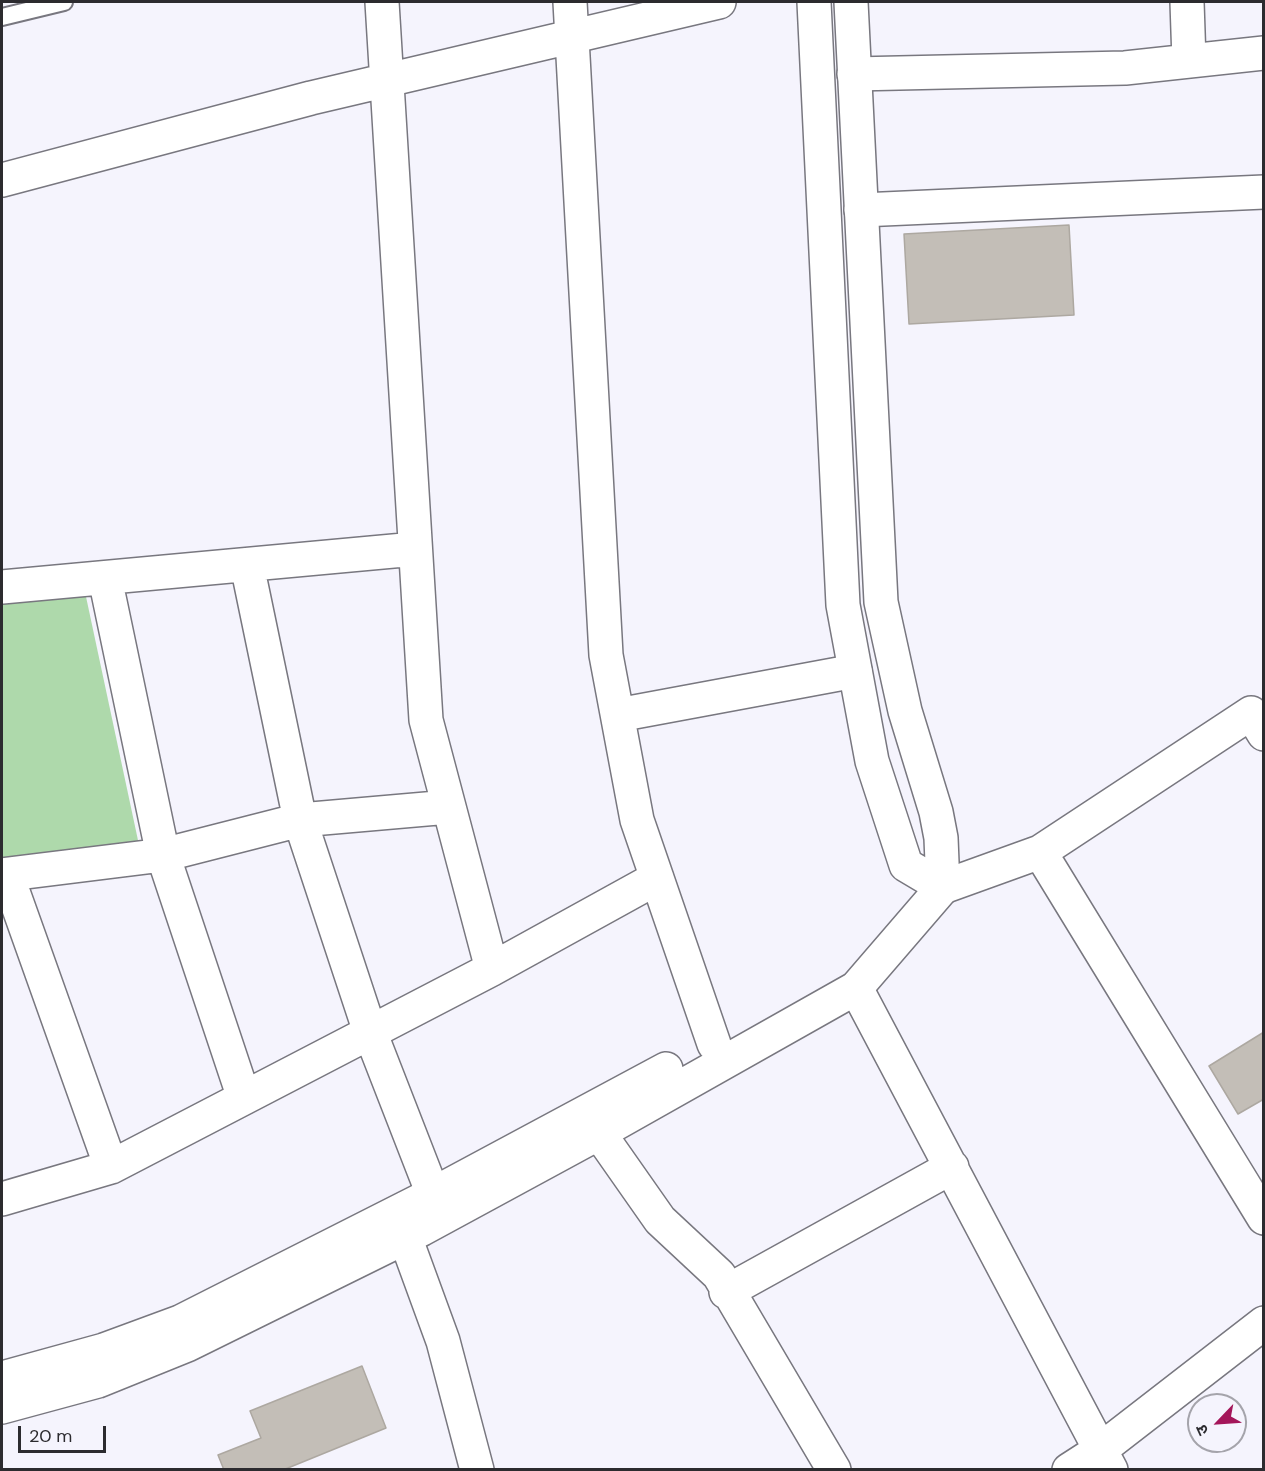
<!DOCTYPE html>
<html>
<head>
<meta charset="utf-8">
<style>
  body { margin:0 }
  #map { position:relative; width:1265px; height:1471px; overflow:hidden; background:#f5f4fd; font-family:"DM Sans","Noto Sans Devanagari",sans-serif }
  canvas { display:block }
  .frame { position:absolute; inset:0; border:3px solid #2c2b2f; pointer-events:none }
  .north { position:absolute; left:1187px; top:1393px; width:60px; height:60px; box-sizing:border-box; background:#f5f4fd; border:2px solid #a5a4ab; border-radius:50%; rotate:245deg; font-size:16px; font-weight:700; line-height:24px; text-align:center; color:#2c2b2f }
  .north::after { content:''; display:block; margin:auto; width:21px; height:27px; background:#a4165a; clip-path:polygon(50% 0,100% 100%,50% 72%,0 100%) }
  .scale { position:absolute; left:18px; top:1426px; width:88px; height:27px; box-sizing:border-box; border:3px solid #2c2b2f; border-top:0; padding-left:8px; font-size:18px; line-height:21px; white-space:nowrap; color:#2c2b2f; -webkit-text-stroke:4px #f5f4fd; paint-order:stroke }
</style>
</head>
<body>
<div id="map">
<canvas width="1265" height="1471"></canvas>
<div class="frame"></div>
<div class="north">उ</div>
<div class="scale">20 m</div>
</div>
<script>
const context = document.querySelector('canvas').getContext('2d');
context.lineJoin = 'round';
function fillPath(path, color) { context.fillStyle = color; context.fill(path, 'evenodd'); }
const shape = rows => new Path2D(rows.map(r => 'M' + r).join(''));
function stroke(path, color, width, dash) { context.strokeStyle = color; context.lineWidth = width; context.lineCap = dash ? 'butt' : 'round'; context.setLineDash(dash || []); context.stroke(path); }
fillPath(shape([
  [85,592,139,845,2,861,2,599]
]), '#aed9ab');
const building = shape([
  [1069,225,1074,315,909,324,904,234,1069,225],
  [1264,1032,1264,1099,1238,1114,1209,1066,1264,1032],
  [362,1366,386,1428,283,1470,224,1470,218,1455,261,1438,250,1411,362,1366]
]);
fillPath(building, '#c3beb7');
stroke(building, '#ada8a1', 1.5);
const service = shape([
  [2,17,64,2]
]);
const minor = shape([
  [382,2,426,720,492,969],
  [570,2,606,655,637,820,714,1044],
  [1187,2,1189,61],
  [854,74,1125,68,1264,53],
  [2,180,311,98,719,2],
  [861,210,1264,192],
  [247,565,300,820,370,1032,433,1194],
  [105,578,163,855,244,1098],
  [2,587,415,549],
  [618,715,855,671],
  [1040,852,1251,713,1264,734],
  [2,875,163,855,300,820,449,807],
  [7,875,111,1167],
  [943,887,1040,852,1264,1218],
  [856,988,1111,1470],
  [599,1133,660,1220,719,1275,834,1470],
  [2,1199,111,1167,492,969,657,878],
  [405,1237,443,1341,477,1470],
  [726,1292,952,1167],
  [1069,1470,1100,1450,1264,1323]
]);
const tertiary = shape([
  [814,2,843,605,872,761,906,865,943,887],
  [2,1378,104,1350,180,1322,433,1194,666,1069],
  [2,1407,98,1381,187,1345,422,1229,599,1133,856,988,943,887,941,838,936,812,905,711,881,602,851,2]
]);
stroke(service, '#78777f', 20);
stroke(minor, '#78777f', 36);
stroke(tertiary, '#78777f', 36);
stroke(service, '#fff', 16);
stroke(minor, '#fff', 33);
stroke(tertiary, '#fff', 33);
</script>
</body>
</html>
